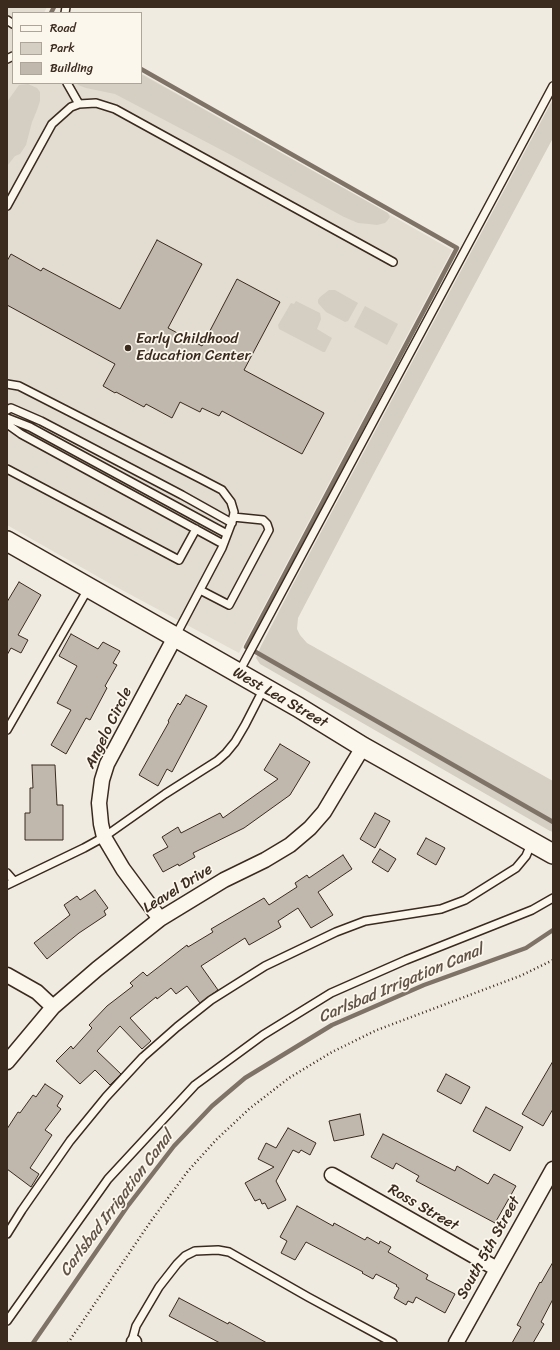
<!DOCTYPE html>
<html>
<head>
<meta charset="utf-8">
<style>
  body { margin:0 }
  #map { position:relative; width:560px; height:1350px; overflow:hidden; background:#f0ebe0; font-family:Sriracha,sans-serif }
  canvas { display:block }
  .frame { position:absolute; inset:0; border:8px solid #3b2a1e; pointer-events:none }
  .legend { position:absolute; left:12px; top:12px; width:130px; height:72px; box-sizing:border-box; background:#fbf7ec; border:1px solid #aea59a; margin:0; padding:5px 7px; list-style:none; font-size:12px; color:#3b2a1e }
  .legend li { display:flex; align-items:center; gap:8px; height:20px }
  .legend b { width:20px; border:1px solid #aea59a }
</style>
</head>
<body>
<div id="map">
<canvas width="560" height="1350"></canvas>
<div class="frame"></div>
<ul class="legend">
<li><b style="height:5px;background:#fbf7ec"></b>Road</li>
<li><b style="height:11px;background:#d5cec3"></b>Park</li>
<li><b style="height:11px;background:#c0b8ad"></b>Building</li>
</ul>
</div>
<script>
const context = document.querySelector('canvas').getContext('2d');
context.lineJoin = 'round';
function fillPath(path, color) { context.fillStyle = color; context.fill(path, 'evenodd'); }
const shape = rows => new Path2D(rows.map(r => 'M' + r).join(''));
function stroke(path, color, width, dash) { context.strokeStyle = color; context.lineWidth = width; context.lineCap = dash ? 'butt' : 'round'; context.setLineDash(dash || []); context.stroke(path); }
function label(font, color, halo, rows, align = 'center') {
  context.font = font + ' Sriracha,sans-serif'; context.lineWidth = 3.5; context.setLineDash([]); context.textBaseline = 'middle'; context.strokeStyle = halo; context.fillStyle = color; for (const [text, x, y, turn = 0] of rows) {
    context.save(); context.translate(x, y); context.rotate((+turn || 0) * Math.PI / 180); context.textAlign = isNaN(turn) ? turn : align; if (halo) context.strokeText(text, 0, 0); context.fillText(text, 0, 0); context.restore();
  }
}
fillPath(shape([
  [7,7,47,7,44,13,13,13,13,83,141,83,141,73,452,250,239,653,109,583,7,525]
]), '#e2dcd1');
fillPath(shape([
  [141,74,388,213,390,217,387,221,385,223,377,225,369,224,358,223,344,217,231,155,115,94,86,88,78,85,76,83,141,83],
  [28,84,37,88,40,92,40,101,37,110,32,122,26,145,20,154,15,156,7,166,7,102,19,85],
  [553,99,553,138,374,473,298,618,297,629,300,635,307,643,553,781,553,832,550,831,260,664,256,658,261,646,291,588],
  [329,290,335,290,358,303,348,321,345,322,326,312,318,303,318,300,320,297],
  [296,301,320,313,321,319,317,329,332,338,325,352,323,352,279,329,278,325,291,303,294,304],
  [365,306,398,324,387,345,354,327]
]), '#d5cec3');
stroke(shape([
  [51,13,54,7],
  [141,69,457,248,246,647,248,648],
  [254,651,553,822],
  [33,1343,127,1207,174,1146,212,1106,245,1078,332,1025,424,985,526,948,553,930]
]), '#7f7367', 4.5);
const building = shape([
  [157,240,202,264,168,328,202,346,237,279,280,302,244,370,324,413,302,454,222,411,219,416,202,408,200,412,180,402,172,418,146,404,144,407,116,392,115,393,103,386,115,364,7,305,7,261,11,254,41,271,43,268,120,309,157,240],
  [19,582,41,595,18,635,28,640,21,653,11,648,7,655,7,602,19,582],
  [71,634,98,649,103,642,120,651,113,663,117,665,105,686,107,688,90,720,86,718,66,754,51,745,71,710,57,703,77,666,59,656,71,634],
  [186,695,207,706,172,772,167,769,158,786,139,775,169,722,168,721,178,703,180,705,186,695],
  [280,744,310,762,290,795,244,828,193,853,195,857,179,866,178,864,163,872,153,855,168,847,162,837,178,827,181,833,220,813,223,818,278,779,264,770,280,744],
  [32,765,55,765,57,805,63,805,63,840,25,840,25,813,30,813,30,788,33,788,32,765],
  [375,813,390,821,375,848,360,839,375,813],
  [426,838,445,848,436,865,417,854,426,838],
  [380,849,396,859,388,872,372,862,380,849],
  [343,855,352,869,318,892,333,915,311,928,298,908,278,921,281,927,249,945,245,938,201,966,218,990,200,1003,187,986,176,994,171,988,157,999,156,997,130,1018,151,1041,142,1049,120,1026,97,1051,121,1074,110,1085,95,1070,80,1084,56,1061,71,1046,73,1049,92,1028,89,1025,107,1006,133,986,130,983,143,972,147,976,187,945,188,947,213,932,211,929,264,898,269,905,297,887,295,883,307,875,309,878,343,855],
  [95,890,108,908,104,911,106,915,79,933,47,959,34,943,70,915,64,905,77,896,80,900,95,890],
  [553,1061,553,1109,543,1126,522,1114,553,1061],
  [446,1074,470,1087,461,1104,437,1091,446,1074],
  [45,1084,63,1096,57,1106,61,1109,45,1130,52,1135,30,1168,39,1174,31,1187,7,1169,7,1129,18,1112,20,1113,33,1095,36,1097,45,1084],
  [486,1107,523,1127,510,1151,473,1131,486,1107],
  [360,1114,364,1135,334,1141,329,1121,360,1114],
  [288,1128,316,1143,310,1155,301,1150,299,1153,293,1150,276,1181,286,1200,268,1209,265,1203,262,1204,260,1199,255,1201,245,1183,274,1167,258,1159,266,1143,276,1148,288,1128],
  [383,1134,455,1171,457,1166,488,1184,494,1174,516,1186,495,1223,416,1181,419,1176,396,1163,393,1169,371,1157,383,1134],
  [297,1206,333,1226,334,1223,365,1240,367,1237,379,1244,380,1241,391,1247,388,1252,428,1275,426,1279,455,1294,445,1313,416,1297,413,1303,408,1301,406,1305,394,1298,399,1288,396,1286,397,1285,376,1274,373,1279,362,1273,363,1272,306,1242,295,1260,281,1253,287,1241,280,1237,297,1206],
  [553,1262,553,1299,541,1322,544,1324,533,1343,512,1343,521,1327,517,1325,540,1282,541,1283,553,1262],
  [179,1298,228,1324,229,1322,267,1343,220,1343,169,1316,179,1298]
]);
fillPath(building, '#c0b8ad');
stroke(building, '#3b2a1e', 1);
const service = shape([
  [65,13,66,7],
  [7,20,13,24],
  [7,59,13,56],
  [67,83,79,104],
  [7,206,52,124,71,107,79,104,96,103,115,109,393,262],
  [7,384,19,386,201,479,222,490,231,502,234,512,233,519,222,548,175,637],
  [7,410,11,408,41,421,182,495,232,523],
  [7,418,30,427,227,534],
  [7,424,21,434,223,544],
  [7,469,179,560,196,529],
  [200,590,229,605,269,530,267,524,263,520,233,517],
  [239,672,553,86],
  [7,730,88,589],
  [7,873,14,881],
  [7,885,84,848,104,837,165,794,217,761,226,753,235,742,245,725,264,688],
  [7,1234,22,1210,70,1141,106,1097,143,1057,177,1027,211,1000,265,966,336,932,365,921,441,909,465,900,516,868,526,856,532,842],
  [7,1321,108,1179,195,1085,263,1035,331,993,406,960,532,910,553,898],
  [134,1342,133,1337,136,1326,159,1287,177,1264,185,1256,195,1251,218,1250,229,1252,308,1297,393,1343]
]);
const minor = shape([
  [160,919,123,869,104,837,101,824,99,803,102,780,107,764,175,637],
  [7,975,37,992,53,1007],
  [7,1062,53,1007,97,969,160,919,224,880,265,860,290,845,310,828,324,812,363,747],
  [332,1175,497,1269],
  [134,1342,134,1343],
  [456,1343,553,1169]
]);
const secondary = shape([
  [7,541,298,707,363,747,553,854]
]);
stroke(service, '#3b2a1e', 10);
stroke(minor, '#3b2a1e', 17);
stroke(secondary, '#3b2a1e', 22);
stroke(shape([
  [68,1343,151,1221,188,1171,216,1140,249,1109,289,1078,332,1052,377,1030,520,976,553,960]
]), '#3b2a1e', 2.5, [1, 3]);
stroke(service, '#fbf7ec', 7);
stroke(minor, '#fbf7ec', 14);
stroke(secondary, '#fbf7ec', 19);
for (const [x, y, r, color] of [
  [128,348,4,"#3b2a1e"]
]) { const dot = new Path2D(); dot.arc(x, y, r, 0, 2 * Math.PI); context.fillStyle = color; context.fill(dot); stroke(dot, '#fbf7ec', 1.5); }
label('15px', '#3b2a1e', '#fbf7ec', [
  ["Early Childhood",136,339],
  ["Education Center",136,356]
], 'left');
label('15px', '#3b2a1e', '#fbf7ec', [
  ["West Lea Street",280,698,30],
  ["Angelo Circle",109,728,-64],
  ["Leavel Drive",178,889,-32],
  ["Ross Street",423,1208,30],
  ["South 5th Street",489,1248,-61]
]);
label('italic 16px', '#635448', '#fbf7ec', [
  ["Carlsbad Irrigation Canal",401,984,-23],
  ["Carlsbad Irrigation Canal",117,1204,-53]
]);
</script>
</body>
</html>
